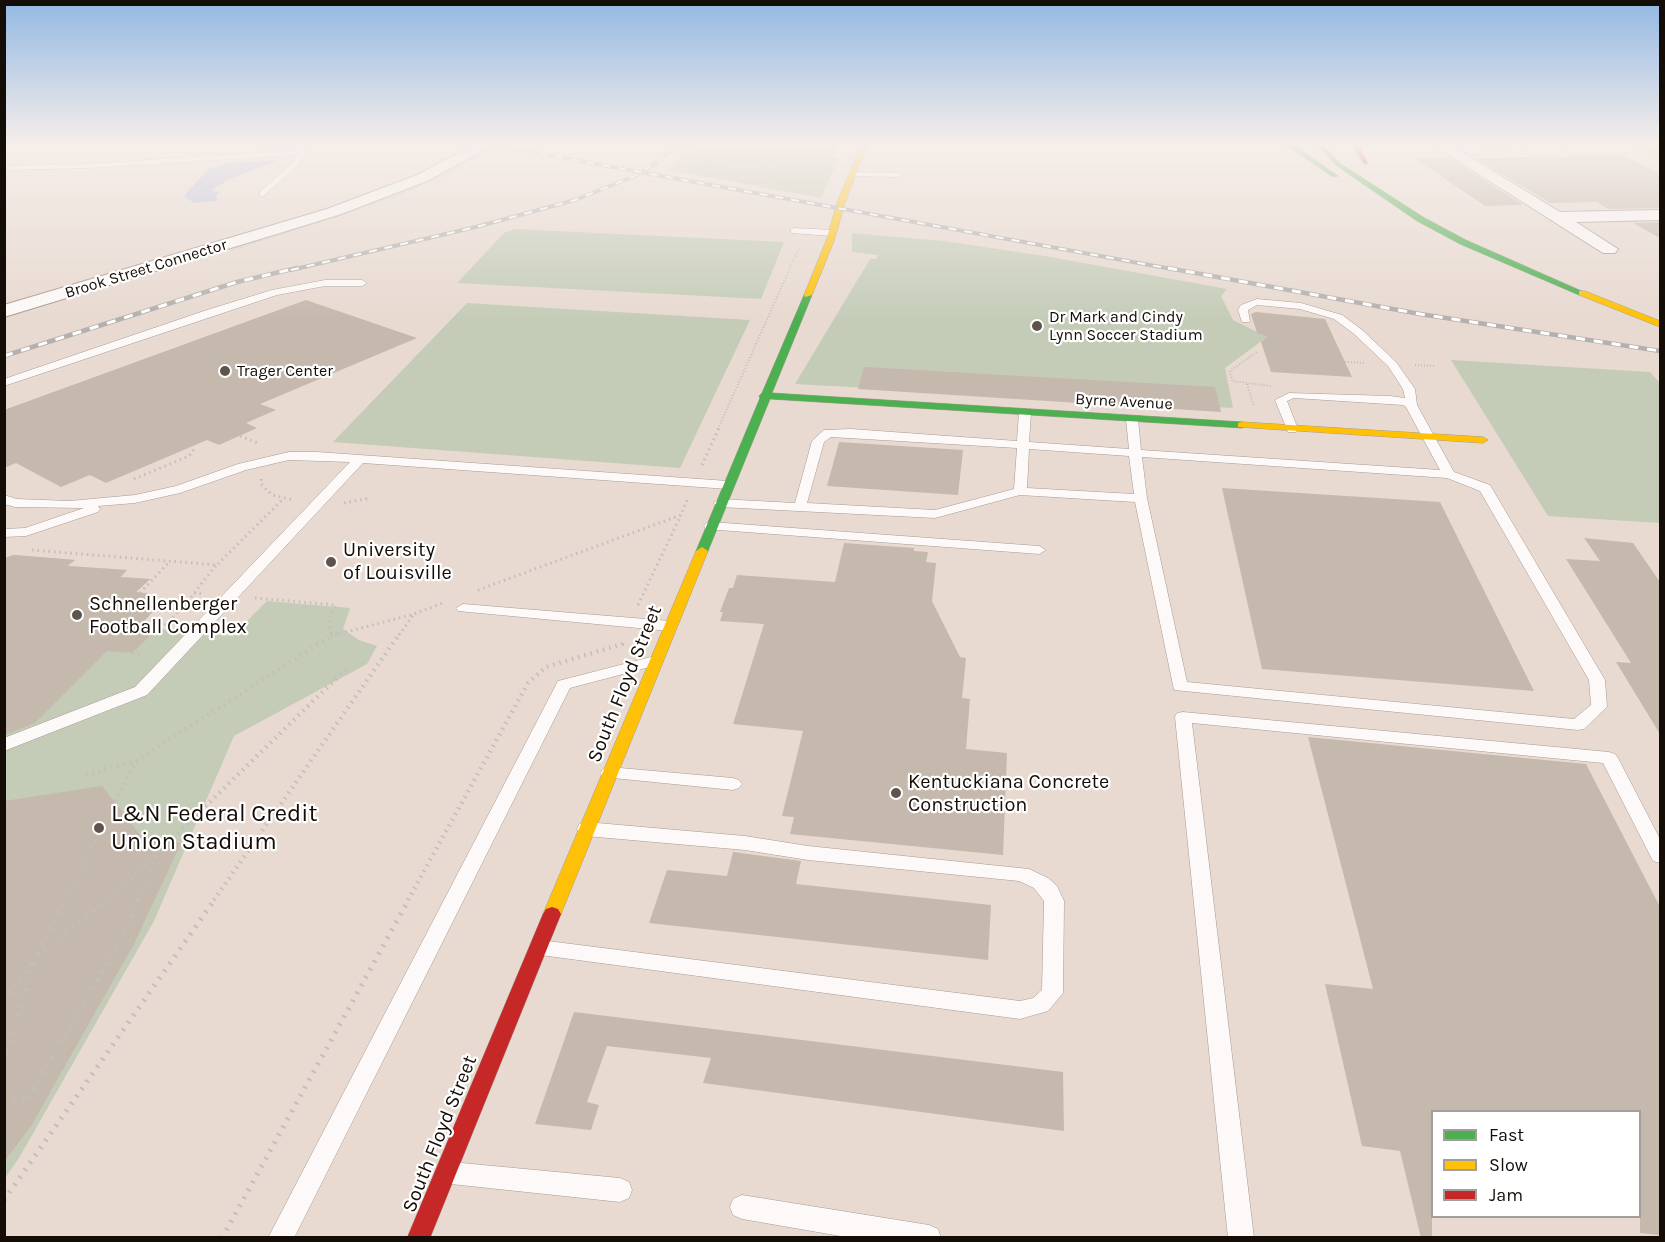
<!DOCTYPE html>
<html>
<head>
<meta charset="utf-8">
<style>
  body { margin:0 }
  #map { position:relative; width:1665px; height:1242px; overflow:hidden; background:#e8dad1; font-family:Karla,sans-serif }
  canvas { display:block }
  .frame { position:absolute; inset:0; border:6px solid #140c06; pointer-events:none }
  .legend { position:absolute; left:1431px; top:1110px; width:210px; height:108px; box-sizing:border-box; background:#fff; border:2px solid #a19e9b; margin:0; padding:8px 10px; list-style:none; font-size:18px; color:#140c06 }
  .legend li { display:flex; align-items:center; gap:12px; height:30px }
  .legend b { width:30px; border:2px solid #a19e9b }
</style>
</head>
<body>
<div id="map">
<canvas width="1665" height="1242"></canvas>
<div class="frame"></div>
<ul class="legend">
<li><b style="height:8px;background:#4caf50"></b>Fast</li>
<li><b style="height:8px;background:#ffc107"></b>Slow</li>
<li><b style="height:8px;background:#c62828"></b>Jam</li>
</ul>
</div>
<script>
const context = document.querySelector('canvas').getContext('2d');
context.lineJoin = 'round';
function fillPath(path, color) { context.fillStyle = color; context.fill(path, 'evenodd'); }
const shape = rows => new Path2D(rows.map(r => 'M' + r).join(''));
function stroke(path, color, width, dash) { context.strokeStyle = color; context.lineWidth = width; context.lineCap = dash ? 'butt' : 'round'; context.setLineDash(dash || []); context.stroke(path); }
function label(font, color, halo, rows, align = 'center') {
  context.font = font + ' Karla,sans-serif'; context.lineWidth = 4.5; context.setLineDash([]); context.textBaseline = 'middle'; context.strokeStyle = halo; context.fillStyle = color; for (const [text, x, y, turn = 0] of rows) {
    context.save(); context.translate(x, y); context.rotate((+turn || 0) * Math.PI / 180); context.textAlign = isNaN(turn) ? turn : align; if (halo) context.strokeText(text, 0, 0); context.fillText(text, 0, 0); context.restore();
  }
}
fillPath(shape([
  [700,145,838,145,832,157,839,157,821,198,669,170,686,151,695,151],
  [516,229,784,242,761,299,457,283,504,233],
  [852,233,944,241,1045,256,1227,289,1221,296,1233,320,1267,337,1225,368,1233,408,795,384,870,259,876,259,878,255,852,252],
  [467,303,750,320,680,468,333,442],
  [1451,360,1650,372,1660,383,1660,523,1548,516],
  [14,555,75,560,68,566,127,570,121,577,150,579,136,592,151,594,142,603,160,604,139,627,232,636,267,601,350,608,343,629,359,640,377,646,367,664,234,736,154,921,19,1158,5,1178,5,558]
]), '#c4ccb8');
fillPath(shape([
  [280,160,224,181,224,183,211,191,219,192,216,196,217,201,194,203,185,197,186,193,209,169,227,163]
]), '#b4bfdc');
fillPath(shape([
  [1623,155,1660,174,1660,208,1608,209,1597,202,1550,203,1475,158],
  [1449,158,1522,204,1522,205,1485,206,1416,159],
  [1660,222,1660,238,1633,223],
  [306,300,417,338,260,404,276,410,246,423,257,428,219,445,207,440,106,483,90,475,61,487,16,463,4,468,4,410],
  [1256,312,1325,319,1352,377,1271,372,1261,342,1267,337,1257,333,1251,314],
  [864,367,1215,387,1221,412,858,389],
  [839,442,963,450,958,495,827,486],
  [1222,488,1440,502,1534,691,1262,669],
  [1584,538,1633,543,1660,582,1660,734,1616,662,1631,663,1566,559,1600,561],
  [844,543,914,548,914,551,928,552,926,562,936,563,932,601,960,657,966,658,962,698,970,699,966,749,1007,753,1003,855,790,834,794,817,782,816,803,731,733,724,764,624,720,621,723,612,720,612,729,588,733,588,737,575,835,582],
  [14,555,75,560,67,566,127,570,120,577,150,579,136,592,151,594,141,603,160,604,138,627,157,629,132,653,107,651,35,723,4,735,4,558],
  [1308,737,1586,764,1660,907,1660,1235,1640,1233,1640,1112,1432,1112,1432,1238,1421,1238,1400,1151,1362,1146,1325,984,1373,989],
  [102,786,141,836,181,843,134,944,31,1126,4,1162,4,801],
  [733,852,801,861,796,884,991,905,988,960,649,923,667,870,727,876],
  [574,1012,1063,1072,1064,1131,703,1083,711,1058,607,1046,587,1102,599,1105,591,1130,535,1124]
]), '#c5b8ad');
const lane = shape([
  [298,145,303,145,306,152,298,165,263,196,260,196,260,192,291,164,297,155,89,168,4,170,4,166,89,164,298,150,298,145],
  [1458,145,1466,145,1474,150,1550,149,1545,145,1554,145,1564,151,1560,153,1472,154,1458,145],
  [852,172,898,173,902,175,898,177,849,176,848,174,852,172],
  [794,228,833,230,837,233,833,236,791,233,791,229,794,228],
  [325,280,362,280,367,283,362,286,325,286,277,295,4,386,4,379,207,310,272,290,325,280],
  [1257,299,1301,303,1342,315,1361,329,1396,362,1415,389,1417,405,1454,472,1490,485,1605,680,1607,707,1584,729,1578,730,1174,690,1135,502,1020,495,935,518,720,507,713,503,720,499,795,503,812,441,824,430,851,429,1017,441,1019,413,1025,410,1031,413,1029,442,1129,449,1126,419,1132,416,1138,419,1141,450,1440,470,1406,407,1403,405,1294,398,1287,401,1298,429,1296,432,1288,432,1275,400,1289,393,1390,396,1405,398,1403,389,1388,366,1353,333,1334,319,1300,309,1257,305,1248,310,1250,322,1242,322,1238,310,1241,305,1257,299],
  [831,437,1017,448,1014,489,935,510,807,503,824,442,831,437],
  [1029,449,1129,456,1134,494,1027,488,1029,449],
  [1142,457,1447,478,1480,491,1589,680,1591,705,1574,719,1187,682,1147,498,1142,457],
  [289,452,317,452,728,481,734,485,728,489,363,463,147,695,4,751,4,738,135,687,350,462,289,460,246,470,180,493,135,503,98,506,100,509,98,512,26,536,4,537,4,529,25,528,84,508,15,507,4,504,4,495,17,499,70,501,135,495,176,486,238,464,289,452],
  [711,522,1039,546,1046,550,1039,554,706,529,704,526,706,523,711,522],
  [463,604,670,621,678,626,670,631,458,611,456,608,463,604],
  [655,656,661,658,663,661,661,664,570,688,294,1238,268,1238,558,681,655,656],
  [1183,712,1609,752,1615,754,1618,758,1660,839,1660,863,1653,861,1603,763,1192,723,1254,1238,1228,1238,1175,717,1177,713,1183,712],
  [609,767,733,778,739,780,742,784,739,788,733,790,603,777,600,773,603,769,609,767],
  [586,822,745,836,808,846,1029,869,1048,878,1057,886,1064,901,1063,993,1048,1011,1020,1019,533,954,530,948,533,942,540,940,1020,1001,1033,998,1042,990,1044,901,1034,888,1019,881,808,860,745,850,586,836,579,834,577,829,579,824,586,822],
  [451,1162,620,1178,629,1182,632,1190,629,1198,620,1202,451,1184,442,1181,439,1173,442,1165,451,1162],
  [742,1195,929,1225,938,1229,941,1238,852,1238,742,1219,733,1215,730,1207,733,1199,742,1195]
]);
const street = shape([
  [474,145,493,145,427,181,339,215,4,317,4,305,327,209,417,175,474,145],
  [1433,145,1450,145,1560,212,1660,210,1660,220,1576,222,1618,249,1615,253,1603,253,1433,145]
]);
const fast = shape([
  [1286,145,1294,145,1338,176,1333,177,1286,145],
  [1316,145,1323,145,1341,164,1423,217,1466,240,1586,293,1579,295,1460,244,1417,221,1337,166,1316,145],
  [808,292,812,295,772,393,1242,422,1247,425,1242,428,770,399,708,551,706,554,698,554,696,551,760,398,759,396,762,393,804,295,808,292]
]);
const slow = shape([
  [861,145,867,145,846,200,834,241,812,295,805,297,804,295,826,241,838,200,861,145],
  [1634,145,1643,145,1660,154,1660,158,1634,145],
  [1579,291,1585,291,1660,321,1660,327,1579,295,1579,291],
  [1242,422,1483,437,1488,440,1483,443,1238,427,1238,423,1242,422],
  [702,547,708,551,561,914,558,919,552,921,546,919,543,914,696,551,702,547]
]);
const jam = shape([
  [1352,145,1358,145,1368,164,1364,164,1352,145],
  [552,907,558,909,561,914,430,1238,407,1238,543,914,546,909,552,907]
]);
stroke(lane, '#a59b93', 1);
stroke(street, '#a59b93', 2);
stroke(fast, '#a59b93', 1);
stroke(slow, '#a59b93', 1);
stroke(jam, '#a59b93', 1);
stroke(shape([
  [698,151,710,160],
  [711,160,722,160,813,165,803,181,799,182,703,166,702,164,711,160],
  [813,165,817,156],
  [810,169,831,170],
  [1257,352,1230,371,1232,381,1271,386],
  [1345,362,1365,363],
  [1415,365,1436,366],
  [1247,384,1254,406],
  [718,429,799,248]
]), '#c3beba', 2, [1, 2]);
stroke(shape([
  [240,436,260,444],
  [702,465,719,428],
  [134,479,189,456,195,448],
  [261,479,261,484,272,495,294,500],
  [344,503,371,498],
  [32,550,217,565,283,499],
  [478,590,681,515,687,500],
  [140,593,170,561],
  [194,593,205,594],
  [255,598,336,605,329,619,331,635],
  [638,605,681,515],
  [157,633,184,606,216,565],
  [335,635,414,614,443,603],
  [399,635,414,614]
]), '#c3beba', 3, [1.5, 4]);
stroke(shape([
  [331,636,341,633],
  [132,653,145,657],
  [86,775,136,761,331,636,331,633],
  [65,900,136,761],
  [106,900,126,884,348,667],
  [138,900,156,856],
  [214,900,400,633],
  [408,900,528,683,546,667,622,644,624,638]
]), '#c3beba', 4.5, [1.5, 5]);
stroke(shape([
  [38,954,66,899],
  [4,1001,34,960],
  [4,1059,37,956,108,899],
  [4,1101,27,1101,126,931,139,899],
  [4,1200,215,899],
  [222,1238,409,899]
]), '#c3beba', 5, [2, 7]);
fillPath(lane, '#fcf9f8');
fillPath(street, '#fcf9f8');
fillPath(fast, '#4caf50');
fillPath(slow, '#ffc107');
fillPath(jam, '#c62828');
const railFar1 = shape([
  [492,145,1177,270],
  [291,270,476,227,575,200,635,176,659,161,677,145]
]);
const rail = shape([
  [1168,268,1420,314,1660,351],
  [4,356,237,282,297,268]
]);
stroke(railFar1, '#b3b0ad', 4);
stroke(rail, '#b3b0ad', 4.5);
stroke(railFar1, '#fff', 2, [8]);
stroke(rail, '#fff', 3, [9]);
stroke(shape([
  [232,250,394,197,446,174,500,145]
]), '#c3beba', 2, [1, 2]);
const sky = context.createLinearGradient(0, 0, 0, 319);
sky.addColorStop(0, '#93b8e3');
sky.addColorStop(0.45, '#f5eeea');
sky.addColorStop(1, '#f5eeea00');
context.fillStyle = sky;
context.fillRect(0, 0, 1665, 319);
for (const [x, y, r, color] of [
  [1037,326,6,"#5e544d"],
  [225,371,6,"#5e544d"],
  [331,562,6,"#5e544d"],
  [77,615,6,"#5e544d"],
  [896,793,6,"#5e544d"],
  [99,828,6,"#5e544d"]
]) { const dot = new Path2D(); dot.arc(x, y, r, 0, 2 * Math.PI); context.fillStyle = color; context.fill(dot); stroke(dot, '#fff', 2); }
label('16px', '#140c06', '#fff', [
  ["Brook Street Connector",146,269,-17],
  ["Byrne Avenue",1124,402,3]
]);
label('16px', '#140c06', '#fff', [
  ["Dr Mark and Cindy",1049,317],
  ["Lynn Soccer Stadium",1049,335],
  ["Trager Center",237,371]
], 'left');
label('20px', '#140c06', '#fff', [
  ["University",343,550],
  ["of Louisville",343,573],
  ["Schnellenberger",89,604],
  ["Football Complex",89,627],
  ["Kentuckiana Concrete",908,782],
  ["Construction",908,805]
], 'left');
label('20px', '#140c06', '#fff', [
  ["South Floyd Street",625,684,-68],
  ["South Floyd Street",440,1134,-68]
]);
label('24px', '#140c06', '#fff', [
  ["L&N Federal Credit",111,814],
  ["Union Stadium",111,842]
], 'left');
</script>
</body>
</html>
